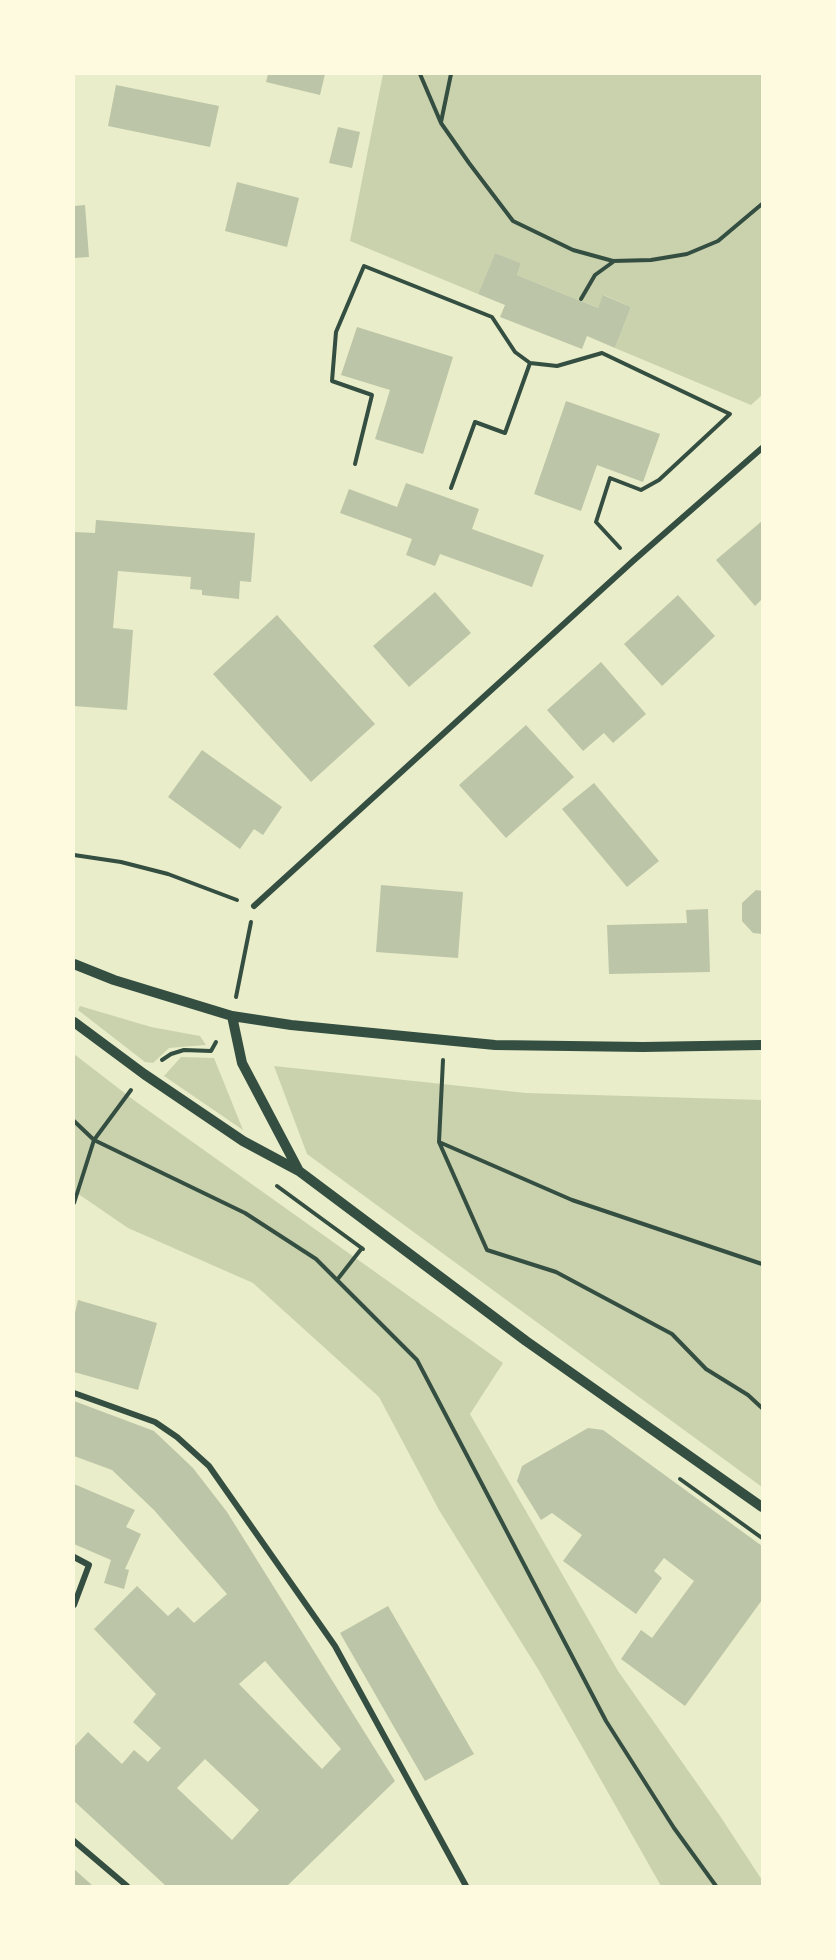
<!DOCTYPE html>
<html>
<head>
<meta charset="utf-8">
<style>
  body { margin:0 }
  #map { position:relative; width:836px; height:1960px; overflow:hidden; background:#e9edc9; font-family:"Fira Sans Condensed",sans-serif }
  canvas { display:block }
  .frame { position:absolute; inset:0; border:75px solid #fefae0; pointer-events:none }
</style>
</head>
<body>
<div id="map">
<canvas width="836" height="1960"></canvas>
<div class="frame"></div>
</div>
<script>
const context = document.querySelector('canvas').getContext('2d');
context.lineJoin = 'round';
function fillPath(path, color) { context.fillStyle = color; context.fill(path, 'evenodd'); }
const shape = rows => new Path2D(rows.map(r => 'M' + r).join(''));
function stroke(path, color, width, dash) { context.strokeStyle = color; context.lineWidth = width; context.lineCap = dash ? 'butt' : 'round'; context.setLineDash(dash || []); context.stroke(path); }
fillPath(shape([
  [383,74,762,74,762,395,751,405,615,348,631,307,604,295,598,308,517,275,521,263,495,253,478,294,350,241],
  [80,1006,151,1027,200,1036,206,1045,169,1048,153,1063,145,1062,78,1010],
  [74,1054,135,1101,503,1363,470,1414,618,1671,720,1816,762,1880,762,1886,661,1886,538,1669,439,1510,379,1397,253,1283,128,1228,74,1191],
  [181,1057,214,1058,243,1130,164,1076],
  [274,1066,526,1093,762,1100,762,1487,307,1154]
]), '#cad2ad');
fillPath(shape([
  [268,74,325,74,320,95,266,82],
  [116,85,219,106,210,147,108,126],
  [338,127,360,132,352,168,329,163],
  [237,182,299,198,287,247,225,231],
  [85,205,89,257,74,258,74,206],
  [495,253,521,263,517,275,598,308,603,295,631,307,615,348,587,336,582,349,500,317,505,305,478,294],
  [357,327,453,357,423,454,375,439,390,390,341,375],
  [566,401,660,434,643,482,597,465,581,511,534,494],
  [406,483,479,509,472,529,544,555,532,587,440,554,435,566,406,555,412,539,340,513,349,489,397,507],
  [96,520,255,533,251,582,240,581,239,599,202,595,202,590,190,589,191,577,118,571,113,628,133,630,127,710,74,706,74,532,95,533],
  [762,521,762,599,755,606,716,560],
  [435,592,471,633,409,687,373,646],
  [678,595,715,636,662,686,624,644],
  [277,615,375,724,311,782,213,674],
  [601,662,646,714,613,743,604,733,583,751,547,710],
  [526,725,574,777,506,838,459,785],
  [202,750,282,807,263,835,254,829,240,849,168,797],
  [594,783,659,861,627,887,562,809],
  [381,885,463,892,458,958,376,952],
  [756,890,762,891,762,934,753,933,742,921,742,903],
  [708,909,710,972,609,974,607,925,687,923,686,910],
  [78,1300,157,1323,138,1390,74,1372,74,1317],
  [74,1401,154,1431,193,1468,227,1512,395,1781,287,1886,166,1886,74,1801,74,1747,88,1732,122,1764,134,1750,148,1762,161,1748,133,1722,156,1694,94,1629,137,1586,168,1616,178,1607,194,1623,227,1594,154,1510,112,1470,74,1456],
  [265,1661,341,1749,322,1769,239,1684],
  [205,1759,259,1810,232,1840,177,1788],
  [588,1428,603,1430,762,1546,762,1600,685,1706,621,1659,641,1630,652,1638,694,1581,664,1558,654,1571,662,1578,636,1614,563,1561,582,1535,552,1513,541,1520,517,1481,522,1466],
  [74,1484,135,1510,126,1527,141,1534,125,1569,129,1570,124,1589,104,1583,111,1560,74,1544],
  [388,1606,474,1754,425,1781,340,1633],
  [74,1869,93,1886,74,1886]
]), '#bcc5a7');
stroke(shape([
  [420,74,441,123,469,163,513,221,573,250,613,261,651,260,687,254,718,241,762,204],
  [441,122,451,74],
  [581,299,595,275,613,262],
  [355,464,372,395,332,381,336,332,364,266,492,317,515,352,530,363,557,366,602,353,730,414,659,480,641,490,610,478,596,522,620,548],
  [451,488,475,422,505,433,530,363],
  [74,855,121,862,168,874,237,900],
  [236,997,251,922],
  [162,1060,171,1054,184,1050,211,1051,216,1042],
  [443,1060,439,1142,572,1200,762,1264],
  [74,1121,94,1140,245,1213,316,1259,417,1360,606,1721,674,1828,716,1886],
  [439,1142,487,1250,556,1272,672,1334,706,1369,748,1395,762,1408],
  [277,1186,363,1249],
  [74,1203,94,1140,131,1090],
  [337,1280,362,1248],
  [680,1479,762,1538]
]), '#344e41', 4);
stroke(shape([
  [254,906,633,561,762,448],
  [74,1393,155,1422,177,1437,209,1466,335,1646,466,1886],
  [74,1557,89,1565,74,1605],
  [74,1841,127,1886]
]), '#344e41', 6);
stroke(shape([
  [74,964,114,980,232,1016,291,1025,495,1045,643,1047,762,1045],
  [232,1016,242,1063,299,1171],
  [74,1022,144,1074,243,1141,299,1171,526,1341,762,1507]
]), '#344e41', 10);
</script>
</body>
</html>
